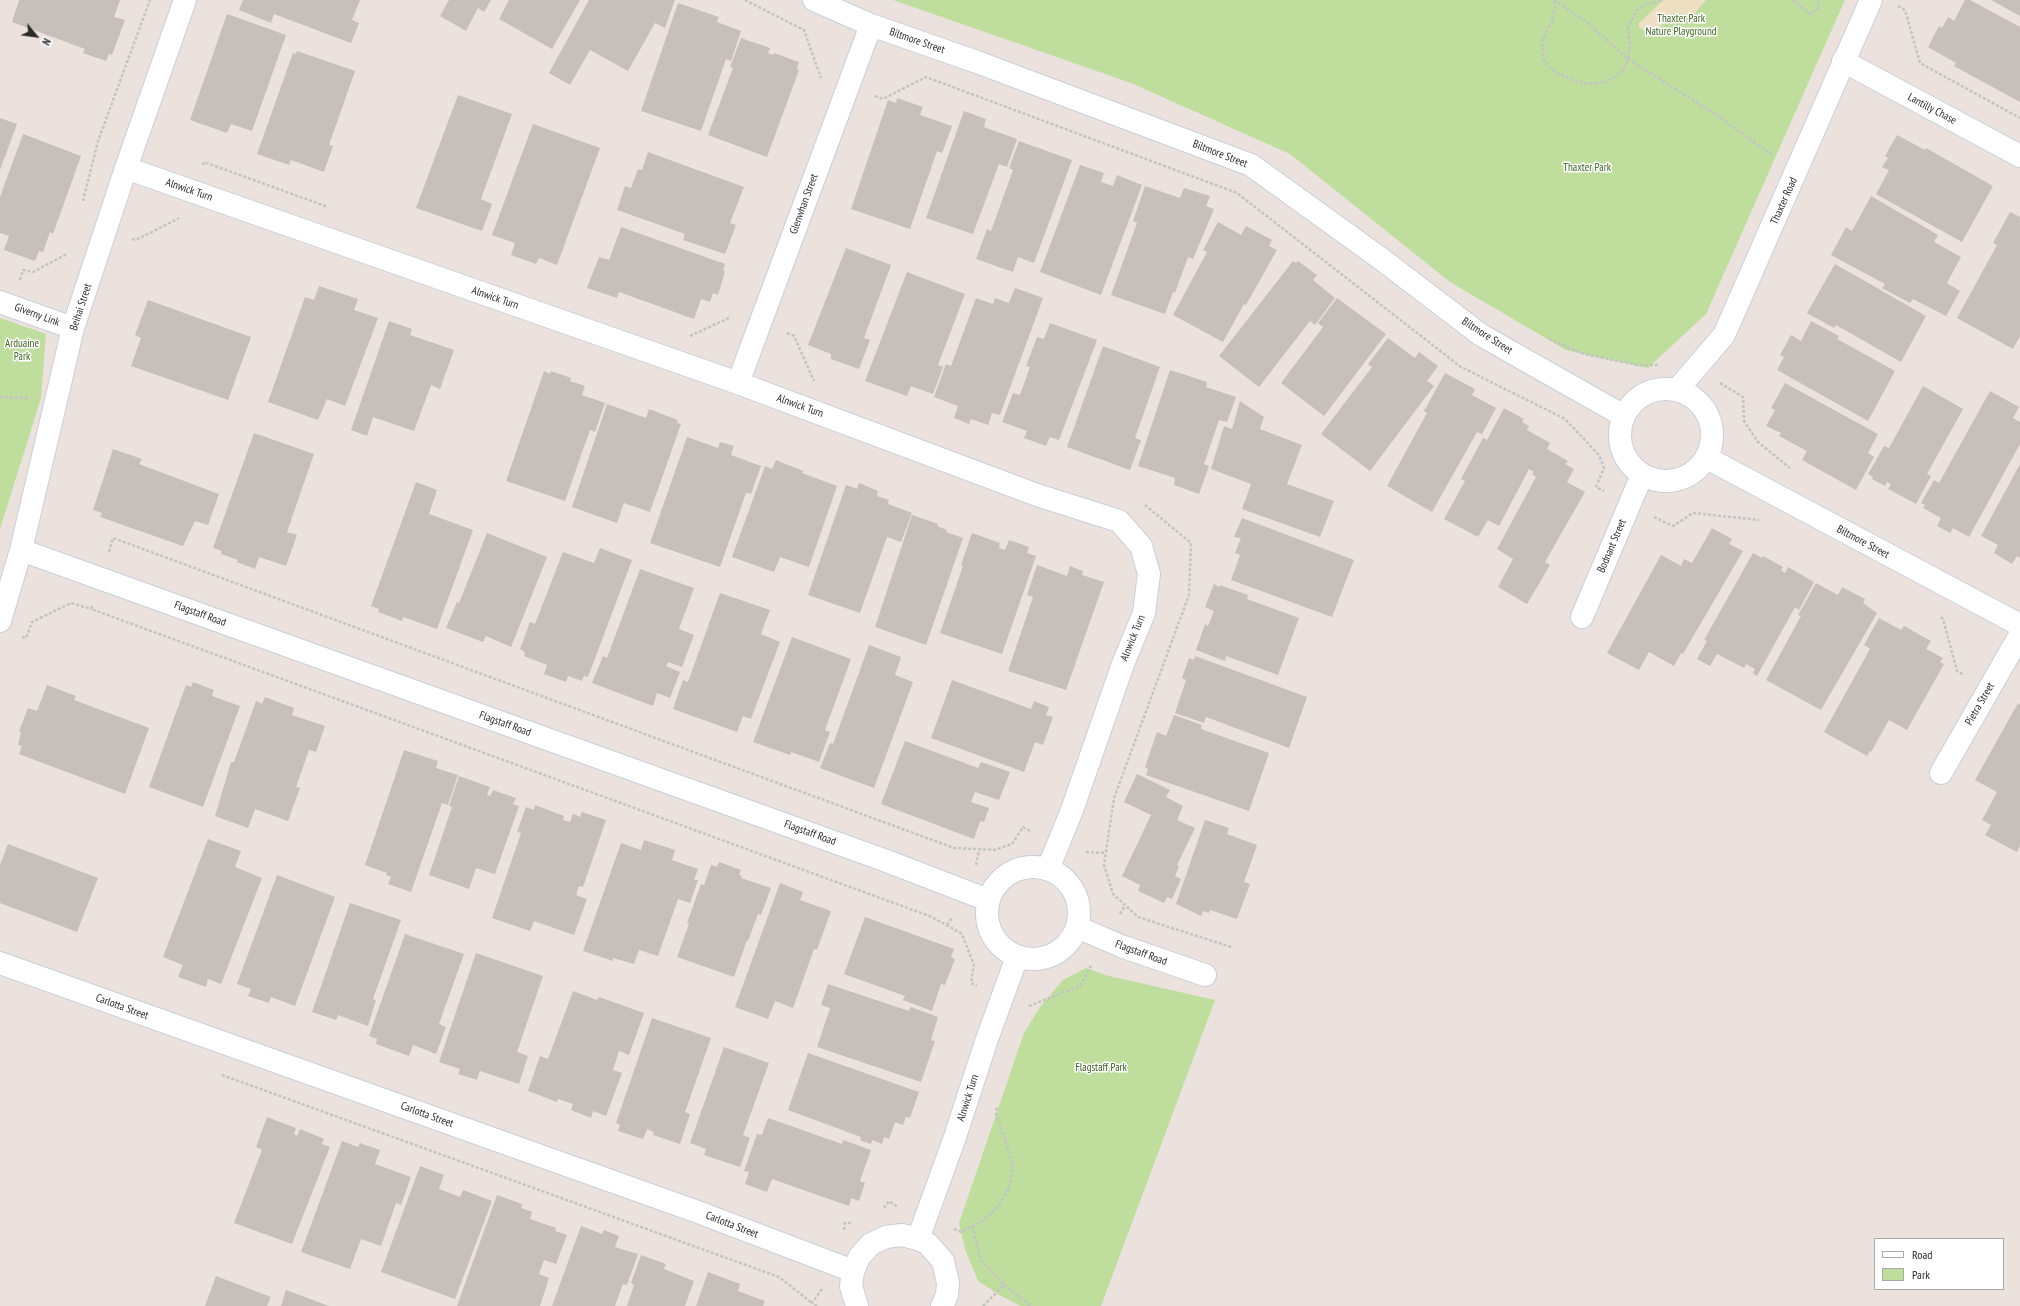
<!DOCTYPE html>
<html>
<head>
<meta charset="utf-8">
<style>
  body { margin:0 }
  #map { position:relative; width:2020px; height:1306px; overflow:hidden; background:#ebe2dd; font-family:"PT Sans Narrow",sans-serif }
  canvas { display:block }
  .legend { position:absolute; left:1874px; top:1238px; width:130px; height:52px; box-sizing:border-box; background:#fff; border:1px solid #aaa; margin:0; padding:5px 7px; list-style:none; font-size:12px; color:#2a2a2a }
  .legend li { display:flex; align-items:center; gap:8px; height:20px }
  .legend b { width:20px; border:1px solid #aaa }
  .north { position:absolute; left:16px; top:16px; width:40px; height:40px; -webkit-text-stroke:3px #fff; paint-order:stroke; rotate:119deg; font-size:11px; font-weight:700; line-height:16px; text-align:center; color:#2a2a2a }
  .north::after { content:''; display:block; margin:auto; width:14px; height:18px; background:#2a2a2a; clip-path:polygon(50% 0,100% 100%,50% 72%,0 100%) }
</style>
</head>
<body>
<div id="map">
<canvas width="2020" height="1306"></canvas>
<ul class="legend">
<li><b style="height:5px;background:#fff"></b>Road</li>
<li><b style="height:11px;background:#bfde9d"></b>Park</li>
</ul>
<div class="north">N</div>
</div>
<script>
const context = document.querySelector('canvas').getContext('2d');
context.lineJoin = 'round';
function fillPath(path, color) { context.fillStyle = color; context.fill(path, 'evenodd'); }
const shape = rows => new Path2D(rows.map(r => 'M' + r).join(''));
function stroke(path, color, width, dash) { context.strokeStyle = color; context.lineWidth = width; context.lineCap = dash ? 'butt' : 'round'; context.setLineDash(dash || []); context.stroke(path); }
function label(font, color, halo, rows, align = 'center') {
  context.font = font + ' "PT Sans Narrow",sans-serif'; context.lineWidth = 3; context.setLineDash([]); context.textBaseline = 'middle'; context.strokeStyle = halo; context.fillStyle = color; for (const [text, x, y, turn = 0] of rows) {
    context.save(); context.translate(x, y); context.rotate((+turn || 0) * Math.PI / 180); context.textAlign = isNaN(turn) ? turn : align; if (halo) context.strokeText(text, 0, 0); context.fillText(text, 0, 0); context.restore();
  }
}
fillPath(shape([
  [893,0,1845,0,1706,314,1648,368,1566,350,1450,282,1290,154,1131,83],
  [0,318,46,334,41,398,0,529],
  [1086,968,1109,976,1215,1000,1101,1306,1021,1306,1001,1296,978,1281,965,1249,959,1223,1024,1033,1040,1007,1063,980]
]), '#bfde9d');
fillPath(shape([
  [1663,0,1706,0,1695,13,1687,15,1679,13,1670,14,1657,31,1648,33,1639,27,1639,23]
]), '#eedfc2');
fillPath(shape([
  [19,0,120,0,114,17,125,20,112,55,109,54,106,61,83,53,85,49,12,22],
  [243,0,360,0,352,20,359,23,351,43,274,14,271,23,239,10],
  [449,0,491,0,484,12,478,8,466,31,440,16],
  [509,0,580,0,552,49,499,19],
  [589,0,675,0,665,28,655,23,628,71,590,50,570,85,549,73],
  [1965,0,1970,0,2020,27,2020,102,1954,66,1956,63,1928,47,1939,26,1942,28,1948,17,1954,21],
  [1991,0,2020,0,2020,16],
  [678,3,719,17,717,22,741,31,731,61,726,59,701,131,641,111],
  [227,14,286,35,252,131,231,124,227,133,190,120],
  [741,38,770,48,768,53,773,55,774,53,799,62,797,69,799,70,767,157,708,135,733,68,730,67],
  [297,51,355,71,329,145,333,146,324,172,291,160,289,165,257,154,293,53,296,54],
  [458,95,512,114,481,199,492,204,482,231,416,208],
  [897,98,923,107,920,115,952,126,942,153,937,151,910,229,851,209,888,100,896,103],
  [964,111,986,119,984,127,1017,139,1007,167,999,164,973,234,926,218],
  [0,118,17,124,0,170],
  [533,124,600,148,557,265,539,258,536,264,511,255,515,243,492,235],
  [23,134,81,156,53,234,50,232,43,252,39,251,35,261,4,250,9,236,0,233,0,197],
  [1897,135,1925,150,1926,148,1993,186,1962,242,1876,194,1889,170,1882,167,1888,158,1885,156],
  [1019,141,1072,160,1034,263,1018,257,1013,272,976,259,987,229,991,231,1013,170,1009,168],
  [648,152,744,187,730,223,736,225,725,254,683,240,685,234,617,210,625,186,631,188,638,169,642,170],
  [1080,165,1104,173,1101,182,1113,186,1117,175,1142,185,1101,295,1040,272],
  [1145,186,1180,198,1184,188,1210,196,1206,206,1214,209,1193,259,1188,257,1175,293,1173,292,1165,314,1111,295,1137,223,1133,221],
  [1871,196,1938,235,1934,242,1961,257,1947,283,1960,291,1946,316,1913,299,1910,303,1882,288,1885,284,1831,255,1846,227,1852,231],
  [2010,212,2020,217,2020,336,2013,349,1957,318,1997,245,1993,243],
  [1218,222,1241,235,1246,226,1272,240,1269,246,1277,250,1246,305,1244,304,1223,342,1173,315,1207,252,1203,250],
  [621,227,725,264,723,270,725,271,718,295,713,293,710,302,701,299,694,319,619,292,617,298,587,288,599,257,609,260],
  [846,248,891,265,864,338,870,340,859,369,831,359,831,354,808,345],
  [1293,261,1296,263,1298,261,1317,275,1313,280,1335,298,1315,325,1310,321,1259,387,1219,356],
  [1835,264,1926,316,1901,362,1836,325,1834,328,1807,313],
  [907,272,965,294,938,365,943,367,933,394,911,386,907,396,865,381],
  [319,286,358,299,354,310,378,318,345,406,327,399,318,420,268,402,305,297,314,300],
  [1015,288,1043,298,1000,415,992,413,988,425,971,419,969,424,954,418,958,406,934,397,946,364,951,366,976,298,993,304,995,298,1009,303],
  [1337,298,1386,334,1324,416,1281,383,1323,327,1318,323],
  [148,300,251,337,228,400,131,366,141,338,135,335],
  [389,321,412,329,410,335,454,350,440,389,431,385,414,431,373,417,367,436,351,430],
  [1811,321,1839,336,1837,339,1895,371,1868,421,1777,370,1784,357,1780,355,1791,335,1801,341],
  [1050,323,1097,340,1059,440,1050,437,1046,446,1024,438,1027,431,1002,422,1013,393,1020,395,1030,367,1026,366,1037,337,1044,339],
  [1388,338,1415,358,1419,352,1438,366,1427,381,1434,386,1370,471,1321,434,1372,367,1368,364],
  [1103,346,1160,367,1135,438,1141,440,1130,470,1067,447],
  [1170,370,1207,382,1206,387,1236,397,1227,422,1219,420,1204,464,1209,466,1199,494,1174,485,1175,478,1138,466],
  [544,371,550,374,551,371,571,378,570,381,585,386,582,395,605,403,595,432,590,430,565,501,506,481],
  [1445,373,1475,389,1472,395,1496,408,1482,434,1477,432,1432,512,1387,486,1427,413,1424,411],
  [1785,383,1878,434,1868,453,1874,457,1856,490,1802,460,1807,451,1779,436,1781,433,1766,426,1775,410,1771,408],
  [1923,386,1963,409,1927,474,1931,476,1916,504,1888,489,1891,484,1887,482,1885,486,1872,479,1873,477,1868,474,1884,446,1889,448],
  [1990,391,2019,407,2013,418,2020,422,2020,444,1969,537,1953,528,1950,533,1937,526,1941,518,1923,508,1925,505,1921,503,1934,480,1939,483],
  [1240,401,1264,417,1260,429,1302,445,1287,484,1334,501,1320,537,1242,509,1251,484,1211,469,1224,426,1232,429],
  [607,404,646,418,649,409,678,420,677,423,681,424,650,512,624,503,617,523,572,507],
  [1504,408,1524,419,1522,422,1529,426,1527,430,1550,443,1547,449,1568,461,1565,464,1574,469,1567,482,1585,492,1545,562,1550,565,1527,604,1498,587,1513,559,1497,549,1536,477,1532,474,1534,472,1529,469,1499,526,1488,520,1478,537,1444,519,1465,481,1461,479,1483,438,1487,440],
  [254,433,314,454,287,532,297,535,286,566,259,557,255,569,237,562,238,560,221,554,222,551,213,548],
  [687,437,718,448,720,442,734,446,731,455,761,466,751,494,746,493,720,567,650,543],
  [113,449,142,459,139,464,219,494,208,525,195,521,183,546,100,517,102,513,93,510],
  [776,460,803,471,802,473,837,486,809,567,780,557,774,572,732,557,765,466,772,469],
  [2020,464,2020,558,2017,556,2012,564,1994,553,1998,545,1981,536],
  [416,482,437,490,429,514,473,530,437,629,403,617,402,621,378,612,379,609,371,606],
  [859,483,878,491,877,496,889,500,888,504,912,513,901,542,887,537,860,613,808,595,846,485,857,489],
  [912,515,938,524,937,526,947,530,946,532,963,538,926,645,875,627],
  [1242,518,1354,560,1332,617,1231,580,1240,555,1235,553,1241,538,1234,537],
  [1712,528,1732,539,1729,544,1743,551,1683,654,1681,653,1674,666,1649,652,1639,670,1607,653,1661,555,1681,566,1684,559,1692,563],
  [487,533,547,557,511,647,486,636,483,642,446,628,457,602,459,603],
  [972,533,1000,543,999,548,1005,550,1009,540,1029,547,1027,553,1036,556,1002,654,940,633,963,566,961,565],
  [600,548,632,560,588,677,584,676,582,681,568,676,566,682,544,674,547,665,524,656,525,652,520,649,530,622,535,624,563,552,594,563],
  [1753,553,1762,558,1763,556,1783,567,1781,570,1785,573,1788,567,1814,582,1799,610,1795,607,1757,676,1753,673,1755,669,1746,664,1744,668,1717,654,1710,666,1697,659,1707,641,1704,640],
  [1037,565,1067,576,1070,566,1083,571,1082,575,1104,582,1066,690,1008,671,1033,597,1027,595],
  [640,569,694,588,679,629,694,635,682,667,668,662,666,666,680,672,670,698,657,693,653,706,592,683,603,656,607,658],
  [1816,583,1838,595,1842,587,1865,599,1863,603,1877,613,1821,710,1766,680,1801,616,1798,615],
  [1214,584,1219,587,1220,585,1248,595,1247,599,1299,618,1278,675,1226,656,1225,661,1196,650,1205,624,1208,626,1214,611,1205,607],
  [720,593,770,610,761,634,780,642,751,719,743,716,737,732,673,709,683,680,688,682],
  [1879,618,1901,630,1904,626,1931,641,1926,649,1943,658,1940,662,1944,664,1907,730,1889,720,1871,752,1870,751,1867,756,1824,732,1870,649,1864,645],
  [792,637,851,659,825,730,830,732,819,762,791,752,790,755,753,742],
  [869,645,901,657,895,675,913,682,874,788,820,768,830,743,833,744],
  [1195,656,1307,697,1289,748,1206,717,1204,723,1175,713,1186,680,1182,678,1189,658,1194,660],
  [952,680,1031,709,1034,701,1049,707,1046,715,1053,717,1043,745,1035,742,1024,772,931,738],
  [193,682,214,690,212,696,240,706,203,807,149,787,186,685,191,687],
  [47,685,76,696,74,700,149,728,125,794,19,754,22,746,18,745,21,732,19,731,28,708,37,711],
  [265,697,294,708,292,715,325,726,316,752,309,750,296,787,300,788,288,821,255,809,248,828,215,816,231,762,234,762,256,701,262,704],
  [2018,703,2020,705,2020,846,2017,852,1985,835,1991,825,1982,820,1997,792,1975,780],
  [1174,715,1202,725,1201,729,1269,753,1249,811,1146,775,1148,769,1145,767,1157,732,1166,736],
  [905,741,978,768,981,762,1010,772,999,800,975,792,971,802,989,808,984,822,980,821,974,839,881,804],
  [404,750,438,761,436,768,458,775,448,805,442,803,411,892,388,884,391,877,386,875,387,873,365,865],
  [1137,774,1170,790,1166,797,1183,806,1177,820,1195,828,1177,865,1179,866,1175,876,1181,879,1172,899,1167,897,1164,903,1138,891,1140,885,1122,876,1151,815,1124,802],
  [459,776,490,787,487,795,490,796,493,790,516,798,513,804,519,806,495,874,476,868,469,889,429,875,452,807,449,806],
  [535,805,564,816,563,820,570,822,573,814,580,817,582,812,606,820,583,887,579,886,576,895,587,899,574,935,534,921,530,931,492,918,521,833,517,832,526,807,534,810],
  [1205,820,1229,828,1227,834,1257,845,1244,882,1250,884,1237,919,1210,910,1209,913,1203,911,1201,916,1176,904],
  [208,839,241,851,235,867,262,878,221,984,208,979,206,987,178,977,183,965,163,957],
  [644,840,675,850,672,860,698,869,694,880,698,880,690,903,678,899,658,956,639,950,634,964,613,958,613,961,583,951,621,843,641,850],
  [8,844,98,878,77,932,0,903,0,865],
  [719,862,741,870,739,875,742,876,741,878,771,888,761,915,758,914,748,941,747,940,734,977,677,957,689,924,687,923,701,884,704,885,711,865,717,867],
  [277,875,335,897,295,1006,271,997,269,1003,248,996,251,989,237,984],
  [780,883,803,892,800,900,831,911,817,950,814,949,793,1008,775,1001,768,1019,735,1007],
  [350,903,401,920,373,999,376,1000,368,1026,338,1015,336,1020,312,1012],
  [865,917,954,949,951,957,955,959,945,985,941,984,932,1011,903,1000,905,996,844,974],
  [405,934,464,954,439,1024,446,1027,436,1054,413,1045,409,1056,376,1044,377,1039,369,1036],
  [476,953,543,976,517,1052,528,1056,519,1084,480,1071,477,1080,458,1074,460,1069,439,1062],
  [828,984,909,1011,911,1007,938,1017,931,1040,935,1041,921,1082,817,1047,830,1008,821,1005],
  [573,991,597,1000,599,997,644,1013,629,1055,619,1051,613,1070,622,1073,606,1116,593,1111,591,1118,571,1110,573,1104,558,1099,557,1102,528,1091,540,1056,548,1059],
  [652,1018,711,1038,685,1112,690,1114,680,1144,653,1135,654,1132,647,1129,643,1139,618,1131,620,1125,616,1123],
  [724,1047,769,1063,743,1135,750,1138,740,1167,704,1155,706,1149,690,1143],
  [808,1053,919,1092,910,1118,906,1117,903,1125,895,1122,889,1139,884,1137,882,1144,872,1140,871,1144,860,1140,861,1137,788,1110],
  [267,1117,296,1128,294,1134,297,1136,300,1129,324,1139,322,1144,330,1147,292,1244,234,1223,262,1150,256,1147],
  [768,1118,842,1144,843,1140,871,1150,860,1181,865,1183,859,1201,851,1198,849,1206,772,1179,767,1192,745,1184,749,1172,744,1171,757,1134,762,1135],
  [342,1141,358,1147,360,1143,380,1150,375,1164,411,1177,401,1205,396,1203,381,1246,361,1239,350,1269,301,1252],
  [420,1166,444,1175,439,1189,460,1197,463,1190,492,1201,455,1299,381,1272],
  [497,1195,522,1204,521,1208,532,1212,530,1219,556,1228,555,1231,567,1235,556,1264,544,1260,539,1274,549,1278,540,1306,457,1306],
  [581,1226,602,1234,604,1230,619,1236,615,1247,638,1254,627,1285,623,1284,615,1306,552,1306],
  [641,1255,666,1264,664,1269,694,1281,685,1306,627,1306,634,1285,631,1283],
  [708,1272,740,1284,738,1291,765,1301,763,1306,696,1306],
  [216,1276,271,1297,267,1306,205,1306],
  [286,1290,329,1306,281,1306]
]), '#c6bfbc');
const minor = shape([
  [814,0,871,25,977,62,1251,165,1380,258,1481,335,1624,416],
  [1843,61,2020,156],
  [126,168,738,383,1037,495,1119,521,1141,546,1149,574,1144,613,1123,664,1072,810,1048,869],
  [0,302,73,328],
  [738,383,871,25],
  '1620 435a46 46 0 1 1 92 0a46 46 0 1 1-92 0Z',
  [1677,390,1724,335,1871,0],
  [1707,458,2020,625],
  [21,550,884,860,988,900],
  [1582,617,1642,475],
  [0,621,21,550,73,328,126,168,185,0],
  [1941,773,2020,635],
  '987 913a46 46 0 1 1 92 0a46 46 0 1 1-92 0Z',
  [1077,927,1121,946,1205,975],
  [0,963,698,1212,853,1271],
  [918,1239,954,1140,986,1042,1017,957],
  [857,1306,851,1286,853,1271,860,1256,871,1244,886,1237,902,1235,918,1239,928,1244,943,1261,948,1283,947,1295,942,1306]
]);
stroke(minor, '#c8ced7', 24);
stroke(shape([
  [745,0,804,30,821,78],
  [1554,0,1589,24,1628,59,1718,116,1772,155],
  [1793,0,1810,14,1817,10,1819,0],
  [1556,1,1552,22,1542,41,1544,60,1550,68,1561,75,1575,81,1589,84,1606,82,1616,77,1623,70,1628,59,1630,47,1628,29,1634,15,1638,9,1646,4,1664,0],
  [1898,6,1905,10,1920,63,2020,118],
  [875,96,883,99,926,77,1237,193,1461,367,1565,419,1599,455,1604,468,1596,487,1604,491],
  [203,165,204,162,328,207],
  [83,201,98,141,150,0],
  [132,239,136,240,179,218],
  [20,280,23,270,33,272,67,254],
  [787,333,794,336,814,381],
  [690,336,731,317],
  [1549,339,1584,354,1637,365,1660,365],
  [1720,383,1743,397,1744,421,1758,442,1790,468],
  [0,397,29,398],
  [1145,505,1191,543,1189,595,1114,798,1104,865,1113,894,1138,917,1231,947],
  [1654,517,1673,526,1693,513,1759,520],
  [109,552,113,538,954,848,994,850,1012,844,1023,827,1032,832],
  [92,606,91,609,932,917,962,934,974,965,971,983,977,986],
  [1941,617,1943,619,1957,671,1964,675],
  [22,637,26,638,32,622,71,603,91,609],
  [1086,852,1105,853],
  [976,865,979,850],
  [1120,914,1125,905],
  [947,925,953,917],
  [1029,1006,1080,986,1092,964],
  [222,1075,779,1277,812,1303],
  [884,1208,889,1201,898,1207],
  [972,1226,981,1260,1004,1285],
  [954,1229,961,1232,983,1221,998,1207,1009,1188,1013,1165,996,1113,997,1106],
  [844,1230,845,1223,852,1223],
  [817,1306,812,1303,822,1289],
  [983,1306,1004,1285,1031,1306]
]), '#c3c3c3', 2.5, [3, 2]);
stroke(minor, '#fff', 22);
label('11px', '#39621f', '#fff', [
  ["Thaxter Park",1681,19],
  ["Nature Playground",1681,32],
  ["Thaxter Park",1587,168],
  ["Arduaine",22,344],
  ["Park",22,357],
  ["Flagstaff Park",1101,1068]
]);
label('11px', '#2a2a2a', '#fff', [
  ["Biltmore Street",917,41,19],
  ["Lantilly Chase",1932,109,28],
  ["Biltmore Street",1220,154,21],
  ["Alnwick Turn",189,190,19],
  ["Thaxter Road",1784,201,-66],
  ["Glenwhan Street",804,204,-70],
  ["Alnwick Turn",495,298,19],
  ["Beihai Street",81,307,-72],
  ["Giverny Link",37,315,20],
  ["Biltmore Street",1487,336,33],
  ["Alnwick Turn",800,406,20],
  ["Biltmore Street",1863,542,28],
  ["Bodnant Street",1612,546,-67],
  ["Flagstaff Road",200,614,20],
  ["Alnwick Turn",1133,638,-68],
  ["Pietra Street",1980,704,-60],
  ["Flagstaff Road",505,724,20],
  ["Flagstaff Road",810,833,20],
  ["Flagstaff Road",1141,953,20],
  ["Carlotta Street",122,1007,20],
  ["Alnwick Turn",968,1098,-72],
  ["Carlotta Street",427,1115,20],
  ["Carlotta Street",732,1225,21]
]);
</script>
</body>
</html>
